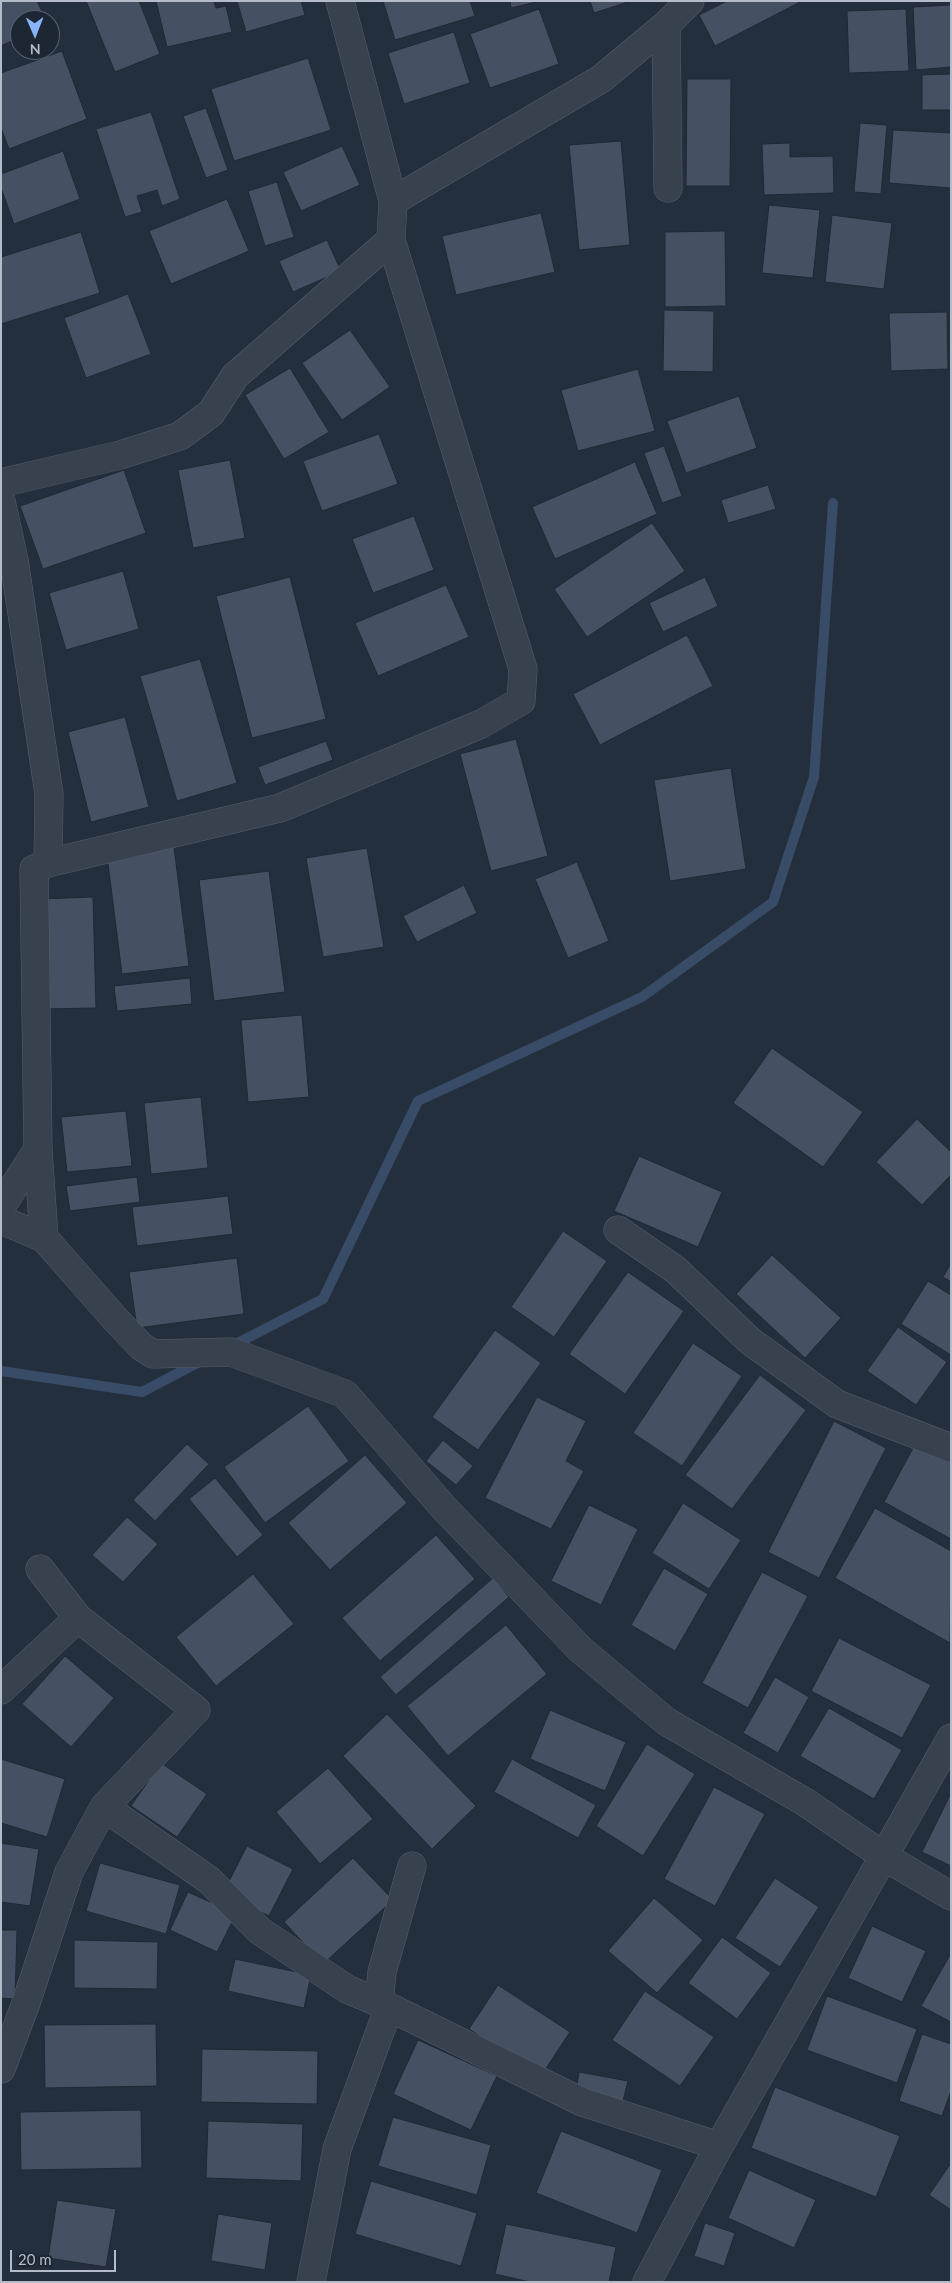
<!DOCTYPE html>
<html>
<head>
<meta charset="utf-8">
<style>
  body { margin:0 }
  #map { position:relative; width:952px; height:2283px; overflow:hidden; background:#242f3e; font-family:Lato,sans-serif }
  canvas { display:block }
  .frame { position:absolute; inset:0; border:2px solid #b4bcc9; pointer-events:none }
  .north { position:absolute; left:10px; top:10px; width:50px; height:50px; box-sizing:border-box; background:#1d2633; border:1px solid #59626f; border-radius:50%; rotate:179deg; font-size:14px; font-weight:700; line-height:20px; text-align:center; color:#b4bcc9 }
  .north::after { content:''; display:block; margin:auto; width:18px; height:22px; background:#8ab4f8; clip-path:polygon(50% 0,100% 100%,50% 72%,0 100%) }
  .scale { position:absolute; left:10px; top:2250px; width:106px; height:22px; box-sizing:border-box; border:2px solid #b4bcc9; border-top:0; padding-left:6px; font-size:15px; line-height:18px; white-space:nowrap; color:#b4bcc9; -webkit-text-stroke:4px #1d2633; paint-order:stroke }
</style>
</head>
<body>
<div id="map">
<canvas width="952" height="2283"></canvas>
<div class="frame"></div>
<div class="north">N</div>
<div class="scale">20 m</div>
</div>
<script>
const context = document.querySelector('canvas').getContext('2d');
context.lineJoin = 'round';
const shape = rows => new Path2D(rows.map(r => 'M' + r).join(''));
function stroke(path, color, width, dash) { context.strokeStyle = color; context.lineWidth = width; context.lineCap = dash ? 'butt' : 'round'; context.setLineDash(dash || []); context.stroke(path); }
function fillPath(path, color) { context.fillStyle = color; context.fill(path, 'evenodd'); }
stroke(shape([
  [230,1347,323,1299,418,1101,642,997,773,902,814,777,833,503],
  [1,1371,142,1392,201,1361]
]), '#394c67', 10);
const building = shape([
  [1,1,37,1,46,20,20,20,20,37,1,46,1,1],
  [86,1,139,1,160,54,115,72,86,1],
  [156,1,214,1,216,8,226,6,232,32,167,47,156,1],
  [237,1,301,1,305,15,246,32,237,1],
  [383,1,470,1,475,16,395,40,383,1],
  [510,1,540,1,511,8,510,1],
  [590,1,631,1,594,13,590,1],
  [727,1,802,1,715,46,699,15,727,1],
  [951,5,951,67,916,70,913,7,951,5],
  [539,9,559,64,490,88,470,34,539,9],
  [906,9,909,71,849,73,847,11,906,9],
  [454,32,470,83,404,104,388,53,454,32],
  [62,51,87,119,9,149,1,128,1,73,62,51],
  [308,58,331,130,234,161,211,89,308,58],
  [951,74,951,110,922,110,922,75,951,74],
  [687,79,731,79,730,186,686,186,687,79],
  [206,108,228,170,206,178,183,116,206,108],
  [151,112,180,199,162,206,157,190,137,196,142,212,125,217,96,129,151,112],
  [860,123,887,125,881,194,854,192,860,123],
  [893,130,951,133,951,188,889,183,893,130],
  [621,141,630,245,579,250,569,145,621,141],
  [790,143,790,157,833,156,834,193,764,195,762,144,790,143],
  [342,146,360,185,301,211,283,172,342,146],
  [63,151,80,199,14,224,1,188,1,174,63,151],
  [277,182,294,237,265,246,248,191,277,182],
  [227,199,249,251,171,284,149,231,227,199],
  [769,205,820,210,813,278,762,273,769,205],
  [541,213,555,272,456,295,442,236,541,213],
  [832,215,892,223,884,289,825,282,832,215],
  [725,231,726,306,665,307,665,232,725,231],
  [81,232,100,293,1,324,1,257,81,232],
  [327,240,341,271,293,292,279,261,327,240],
  [128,294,151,354,86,378,64,318,128,294],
  [664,310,714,311,713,372,663,371,664,310],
  [947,312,948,369,891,371,889,313,947,312],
  [350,330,390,387,342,420,302,363,350,330],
  [290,368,329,432,284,459,245,395,290,368],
  [638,369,655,431,578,451,561,390,638,369],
  [739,396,757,448,686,473,667,421,739,396],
  [379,434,398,484,322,511,303,461,379,434],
  [664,446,682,496,662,503,644,453,664,446],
  [230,460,245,538,193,548,178,470,230,460],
  [635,462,657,514,555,559,532,507,635,462],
  [124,470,146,533,43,569,20,506,124,470],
  [768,485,776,509,728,523,721,500,768,485],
  [414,516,434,570,373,593,352,539,414,516],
  [652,523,685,571,587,637,554,589,652,523],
  [123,571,139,629,66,650,49,593,123,571],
  [290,577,326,719,252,738,216,596,290,577],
  [705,577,718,606,663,632,649,603,705,577],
  [446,585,469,637,378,676,355,623,446,585],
  [687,635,713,686,600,745,573,694,687,635],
  [200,659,237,783,177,801,140,676,200,659],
  [125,717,149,807,91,822,68,732,125,717],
  [516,739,548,856,491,871,460,754,516,739],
  [326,741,333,760,265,785,258,767,326,741],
  [731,768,746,869,670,881,654,780,731,768],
  [174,847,189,966,122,974,107,856,174,847],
  [367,848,384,947,323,957,306,858,367,848],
  [577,862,609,941,568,958,535,879,577,862],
  [269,871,285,992,214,1001,199,880,269,871],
  [464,885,477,913,417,942,403,916,464,885],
  [93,897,96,1008,43,1009,39,899,93,897],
  [190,978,192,1004,117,1011,114,986,190,978],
  [302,1015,309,1097,248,1102,241,1020,302,1015],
  [772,1048,863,1112,823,1167,733,1103,772,1048],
  [201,1097,208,1168,151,1174,144,1103,201,1097],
  [126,1111,132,1166,67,1172,61,1117,126,1111],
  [917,1119,951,1152,951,1175,922,1205,876,1162,917,1119],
  [639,1156,722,1192,698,1247,614,1211,639,1156],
  [137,1177,140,1202,70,1211,66,1186,137,1177],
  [228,1196,233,1234,137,1246,132,1207,228,1196],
  [563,1231,607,1261,554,1337,511,1307,563,1231],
  [772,1255,841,1318,805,1358,736,1294,772,1255],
  [237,1258,244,1314,137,1328,129,1272,237,1258],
  [951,1263,951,1282,943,1277,951,1263],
  [628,1272,684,1311,625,1394,569,1354,628,1272],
  [928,1281,951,1295,951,1355,901,1324,928,1281],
  [898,1327,947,1362,916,1405,867,1371,898,1327],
  [495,1330,541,1363,478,1450,432,1417,495,1330],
  [693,1343,742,1376,682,1466,633,1433,693,1343],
  [760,1375,806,1410,732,1509,685,1475,760,1375],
  [537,1397,586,1421,566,1461,584,1471,551,1529,485,1498,537,1397],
  [308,1406,349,1461,265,1523,224,1467,308,1406],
  [834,1421,886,1448,819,1578,768,1552,834,1421],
  [919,1437,951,1455,951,1539,884,1502,919,1437],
  [443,1440,473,1466,456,1485,426,1461,443,1440],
  [187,1444,209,1464,155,1521,133,1500,187,1444],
  [365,1455,407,1503,330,1570,288,1523,365,1455],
  [215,1478,263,1535,237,1557,189,1499,215,1478],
  [683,1503,741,1540,709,1589,652,1553,683,1503],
  [589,1505,638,1529,601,1605,551,1581,589,1505],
  [875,1508,951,1551,950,1643,835,1578,875,1508],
  [127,1517,158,1544,123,1582,92,1555,127,1517],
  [436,1535,475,1579,380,1661,342,1618,436,1535],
  [664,1568,708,1594,675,1651,631,1625,664,1568],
  [762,1572,808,1596,748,1708,702,1683,762,1572],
  [253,1574,294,1624,216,1686,176,1637,253,1574],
  [493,1578,509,1597,396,1695,380,1677,493,1578],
  [506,1625,547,1674,448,1756,407,1706,506,1625],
  [839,1638,931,1685,902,1738,811,1691,839,1638],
  [65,1656,114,1698,71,1747,22,1704,65,1656],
  [775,1677,809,1697,778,1753,743,1733,775,1677],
  [829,1708,902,1750,874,1799,800,1756,829,1708],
  [550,1710,626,1742,605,1791,530,1759,550,1710],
  [387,1714,476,1806,432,1849,343,1756,387,1714],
  [647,1744,695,1774,643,1856,596,1826,647,1744],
  [1,1759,65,1779,47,1837,1,1823,1,1759],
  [512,1759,596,1805,578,1838,494,1792,512,1759],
  [161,1763,207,1794,177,1837,131,1806,161,1763],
  [328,1768,373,1819,320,1864,276,1812,328,1768],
  [714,1787,765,1814,715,1906,664,1879,714,1787],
  [951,1793,951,1866,922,1852,951,1793],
  [1,1843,39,1849,30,1906,1,1902,1,1843],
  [247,1846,293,1869,269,1916,223,1893,247,1846],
  [353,1858,393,1900,323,1964,284,1922,353,1858],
  [100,1863,180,1885,166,1934,86,1911,100,1863],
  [775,1878,819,1907,780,1967,735,1938,775,1878],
  [188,1892,236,1914,217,1952,170,1930,188,1892],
  [654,1898,703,1940,657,1993,608,1951,654,1898],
  [872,1926,926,1951,902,2002,848,1978,872,1926],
  [1,1930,17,1930,15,1999,1,1998,1,1930],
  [722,1937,771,1973,737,2019,688,1983,722,1937],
  [74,1940,158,1942,157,1989,74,1988,74,1940],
  [951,1953,951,2022,921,2006,951,1953],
  [235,1959,311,1975,304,2008,228,1991,235,1959],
  [498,1985,570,2032,541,2076,469,2029,498,1985],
  [645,1991,714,2037,680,2086,612,2040,645,1991],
  [827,1996,917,2029,897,2083,807,2050,827,1996],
  [156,2024,157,2086,45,2088,44,2025,156,2024],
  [922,2034,951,2044,951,2091,942,2116,899,2101,922,2034],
  [418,2040,497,2076,471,2130,393,2094,418,2040],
  [202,2049,318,2051,317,2104,201,2102,202,2049],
  [579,2072,628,2081,623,2101,576,2092,579,2072],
  [775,2087,900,2136,876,2197,751,2148,775,2087],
  [141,2110,142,2168,21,2170,20,2112,141,2110],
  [393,2117,491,2145,477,2195,378,2166,393,2117],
  [208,2121,303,2124,301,2181,206,2178,208,2121],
  [561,2131,662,2170,637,2233,536,2193,561,2131],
  [951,2163,951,2210,929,2195,951,2163],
  [749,2170,816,2200,794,2248,728,2218,749,2170],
  [371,2181,477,2213,461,2266,355,2234,371,2181],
  [57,2200,116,2209,106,2267,48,2258,57,2200],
  [218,2214,272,2223,265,2270,211,2261,218,2214],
  [705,2223,735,2233,724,2266,694,2256,705,2223],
  [506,2224,616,2247,609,2282,530,2282,495,2274,506,2224]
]);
fillPath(building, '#455162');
stroke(building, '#1f2835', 1);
const minor = shape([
  [666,25,668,188],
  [393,201,601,79,666,25,690,1],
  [1,483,120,455,180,436,211,413,235,376,391,240],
  [1,501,14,560,49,794,48,863],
  [1,1207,38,1149],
  [1,1220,44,1238,116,1320,142,1347,153,1354,231,1352,345,1394,444,1508,581,1650,667,1722,805,1802,885,1857,951,1896],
  [618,1230,676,1270,750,1341,837,1404,951,1448],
  [44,1238,38,1149,34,869,48,863,280,808,481,724,521,701,523,669,391,240,393,201,340,1],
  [1,1690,78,1618],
  [104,1807,209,1880,260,1931,347,1989,389,2007,582,2102,719,2146],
  [379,2003,382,1972,412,1866],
  [1,2069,26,2003,69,1872,104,1807,196,1710,78,1618,40,1569],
  [311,2282,337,2149,389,2007],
  [647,2282,719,2146,951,1738]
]);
stroke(minor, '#565f6c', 29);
stroke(minor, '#38414e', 28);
</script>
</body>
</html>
